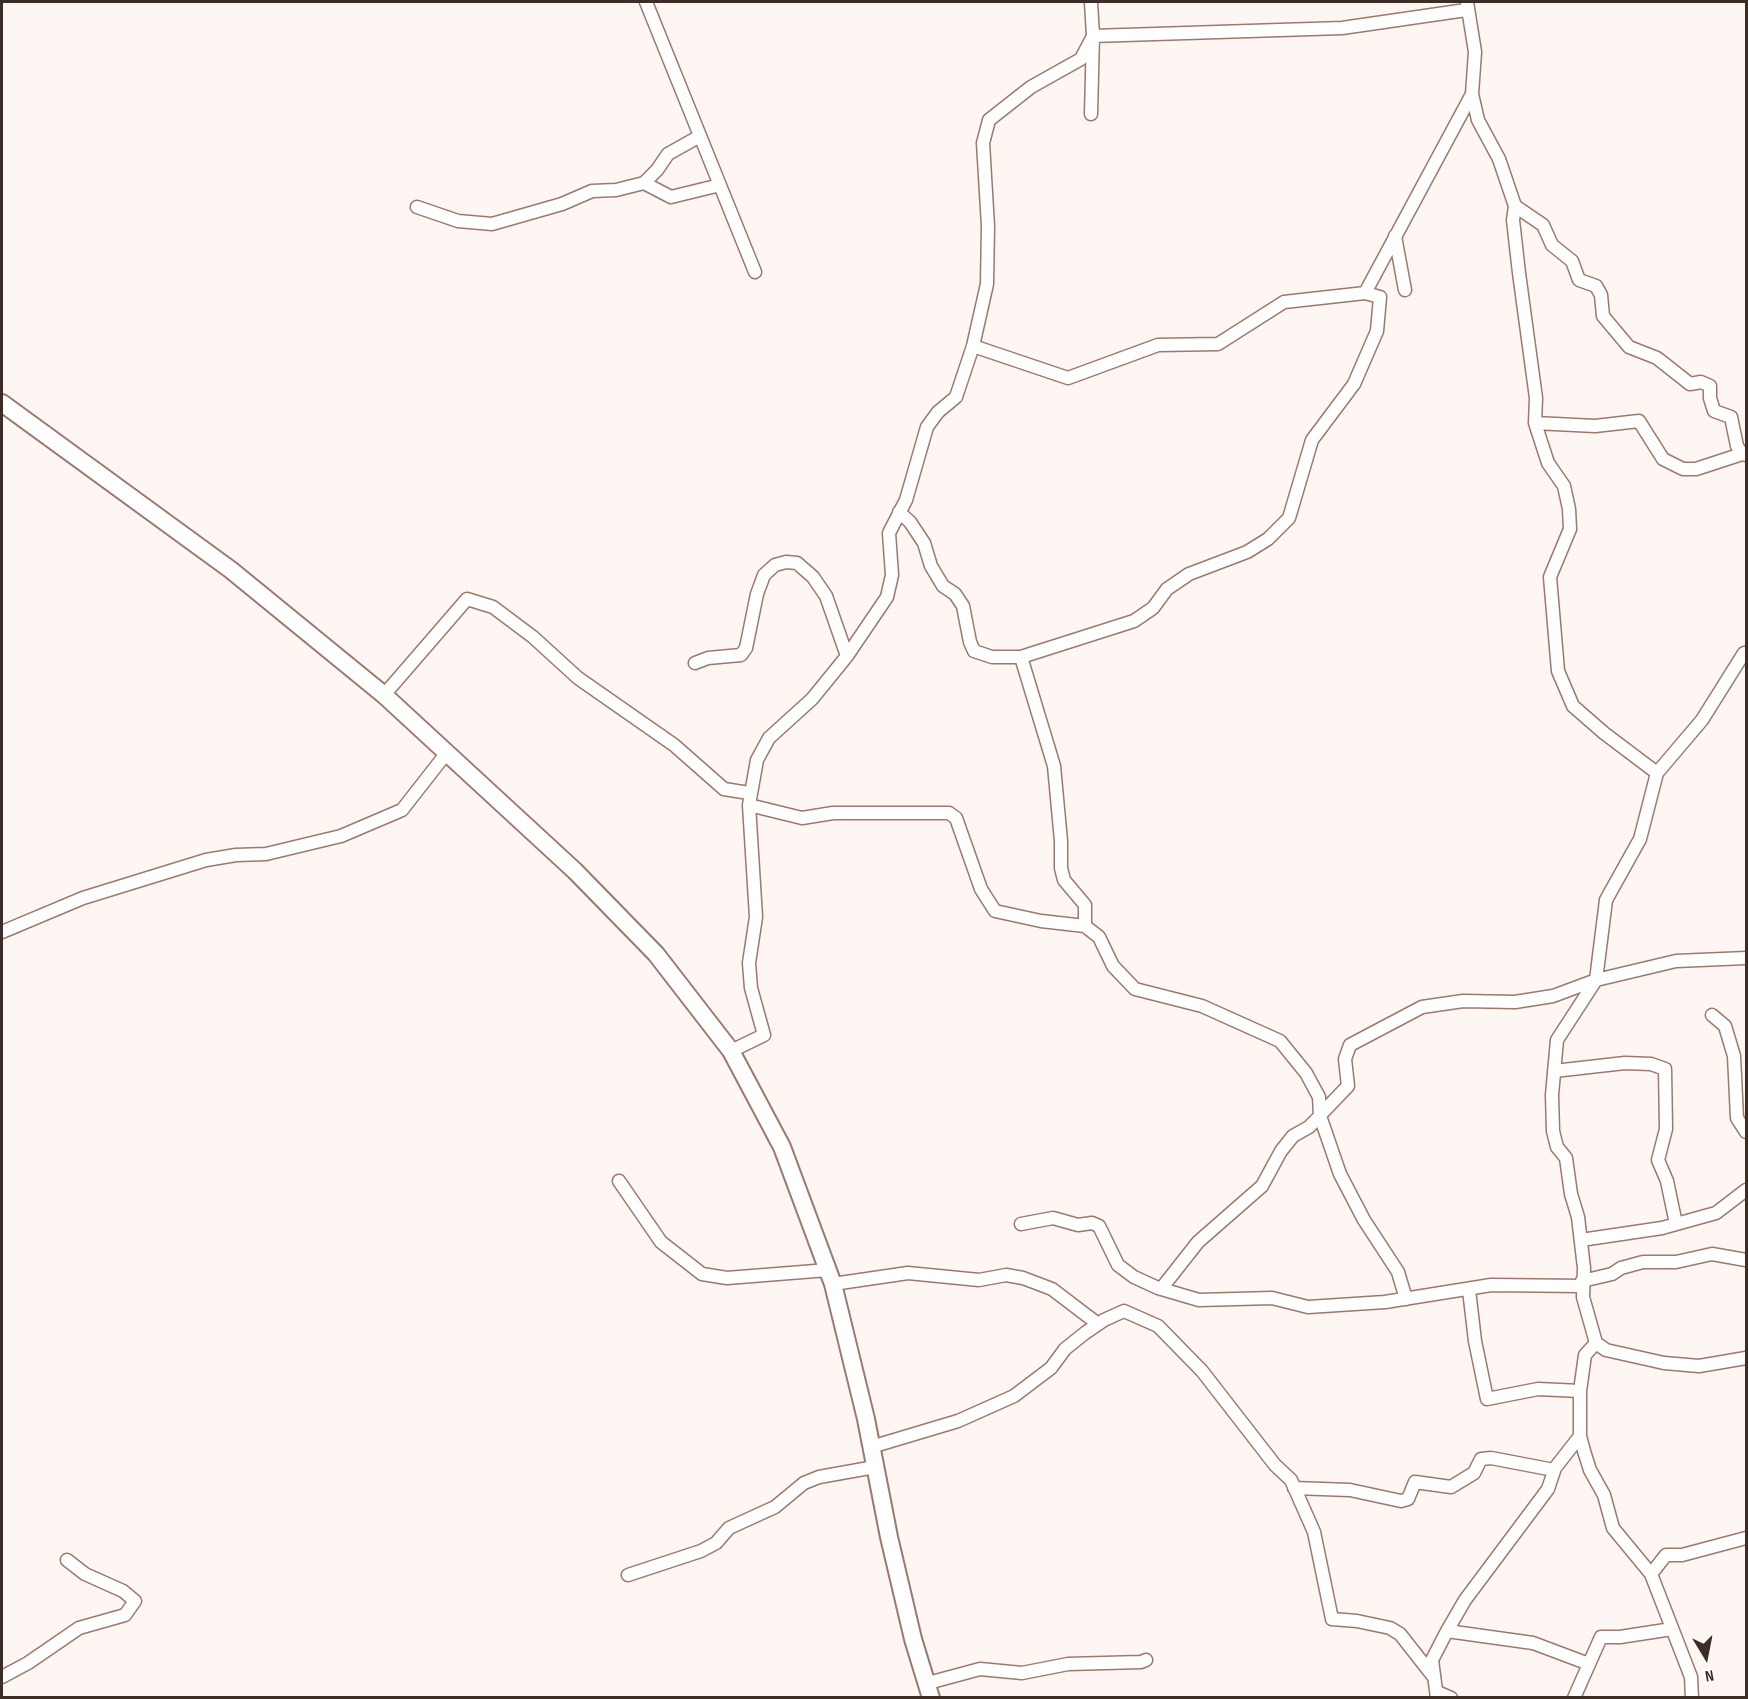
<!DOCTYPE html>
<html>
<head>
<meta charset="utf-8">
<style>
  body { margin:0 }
  #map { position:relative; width:1748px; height:1699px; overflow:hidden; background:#fef6f3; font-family:"Sofia Sans Condensed",sans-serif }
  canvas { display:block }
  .frame { position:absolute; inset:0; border:3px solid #3c2d27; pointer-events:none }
  .north { position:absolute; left:1676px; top:1627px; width:60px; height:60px; -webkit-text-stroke:4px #fff; paint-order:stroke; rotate:170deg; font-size:16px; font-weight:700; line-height:24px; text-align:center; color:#3c2d27 }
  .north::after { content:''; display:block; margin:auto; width:21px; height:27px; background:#3c2d27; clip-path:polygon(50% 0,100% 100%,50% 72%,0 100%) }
</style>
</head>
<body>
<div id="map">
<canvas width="1748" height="1699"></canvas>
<div class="frame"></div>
<div class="north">N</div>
</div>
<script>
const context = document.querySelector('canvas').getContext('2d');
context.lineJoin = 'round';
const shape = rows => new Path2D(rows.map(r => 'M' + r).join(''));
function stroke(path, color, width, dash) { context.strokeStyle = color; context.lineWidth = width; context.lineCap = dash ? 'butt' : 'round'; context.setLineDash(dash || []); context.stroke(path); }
const street = shape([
  [646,2,755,272],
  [1091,2,1093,36,1091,114],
  [1467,2,1475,52,1472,94,1478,120,1499,159,1515,206,1543,225,1552,245,1572,261,1579,280,1596,286,1601,295,1603,316,1629,347,1657,358,1690,384,1701,382,1710,386,1710,398,1714,411,1731,417,1737,446,1742,454,1746,455],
  [644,183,657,170,668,154,700,136],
  [1515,206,1513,220,1519,273,1536,398,1535,423,1548,463,1564,486,1569,509,1570,529,1550,577,1558,671,1573,706,1604,733,1657,773],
  [417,207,458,221,492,224,562,204,592,191,616,190,644,183,671,197,720,185],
  [1395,236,1405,290],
  [973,346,1068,378,1158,345,1218,344,1284,302,1365,293,1472,94],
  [1535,423,1595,426,1639,421,1663,459,1683,469,1696,469,1742,454],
  [899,512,910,522,924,543,931,566,943,586,955,594,963,606,970,642,974,651,992,657,1021,657,1134,621,1153,608,1167,589,1189,574,1247,552,1268,539,1289,518,1312,440,1354,384,1377,331,1380,297,1365,293],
  [847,656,887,597,892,575,889,533,906,500,927,427,938,412,956,397,973,346,987,284,988,226,983,143,989,120,1031,87,1081,59,1093,36,1342,28,1466,10],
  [1021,657,1054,766,1061,841,1061,868,1064,880,1085,905,1085,926],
  [695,663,708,658,741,655,746,648,757,594,764,575,775,565,786,562,797,563,813,577,826,596,847,656,812,699,769,738,757,760,749,805,756,917,749,963,751,988,764,1035,731,1051],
  [384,695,467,599,493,607,533,637,578,678,674,745,724,789,749,793],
  [749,805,802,818,833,813,949,813,956,818,981,889,995,911,1041,921,1085,926,1099,937,1113,966,1135,989,1202,1006,1280,1041,1306,1073,1319,1097,1320,1116,1340,1174,1364,1220,1398,1272,1406,1299],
  [2,932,83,898,206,860,236,855,266,854,341,836,402,810,445,755],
  [1712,1015,1725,1026,1734,1056,1737,1118,1746,1132],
  [1554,1071,1625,1063,1651,1064,1665,1069,1666,1129,1658,1160,1667,1181,1676,1224],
  [1322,1113,1348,1086,1345,1059,1350,1045,1422,1007,1463,1001,1515,1002,1553,996,1596,980,1676,961,1746,958],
  [619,1181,661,1242,702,1274,727,1278,828,1270],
  [1021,1224,1053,1218,1078,1225,1092,1223,1099,1226,1118,1265,1134,1277,1158,1288,1199,1300,1272,1298,1308,1307,1385,1302,1491,1285,1582,1286],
  [1581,1240,1662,1228,1705,1216,1716,1213,1746,1190],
  [1582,1281,1612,1274,1621,1268,1643,1262,1676,1262,1712,1254,1746,1260],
  [833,1284,908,1273,979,1280,1006,1275,1023,1278,1052,1289,1098,1324],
  [1161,1289,1198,1242,1262,1186,1281,1151,1293,1136,1309,1127,1320,1116],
  [1469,1290,1475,1341,1487,1399,1538,1389,1580,1391],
  [1596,1343,1583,1297,1584,1268,1578,1217,1571,1194,1566,1158,1557,1147,1553,1131,1552,1095,1557,1040,1596,980,1606,900,1640,839,1657,773,1702,720,1744,653],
  [871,1447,958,1421,1014,1396,1051,1368,1065,1349,1085,1333,1104,1320,1124,1311,1158,1326,1202,1371,1275,1465,1291,1480,1314,1532,1332,1619,1357,1621,1390,1628,1400,1634,1433,1676],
  [1294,1488,1350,1490,1401,1501,1408,1499,1415,1482,1451,1487,1474,1473,1481,1459,1491,1458,1554,1470],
  [1651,1574,1666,1555,1682,1555,1746,1538],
  [628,1575,701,1551,716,1543,729,1528,775,1507,804,1483,819,1477,875,1467],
  [1447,1631,1533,1643,1589,1664],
  [2,1677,28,1663,79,1628,125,1615,135,1601,123,1591,85,1574,67,1560],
  [928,1683,980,1669,1022,1673,1068,1664,1141,1662,1146,1660],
  [1437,1692,1451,1698],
  [1437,1698,1432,1660,1447,1631,1465,1600,1548,1489,1555,1468,1580,1436],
  [1574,1698,1601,1637,1620,1637,1672,1629],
  [1692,1698,1691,1677,1651,1574,1613,1528,1604,1495,1590,1470,1584,1451,1580,1436,1580,1391,1585,1355,1596,1343,1606,1350,1664,1363,1699,1366,1746,1358]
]);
const secondary = shape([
  [2,403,231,570,384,695,575,871,656,954,731,1051,782,1147,833,1284,866,1419,889,1537,913,1639,931,1698]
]);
stroke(street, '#9c796c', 15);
stroke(secondary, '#9c796c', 20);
stroke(street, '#fff', 12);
stroke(secondary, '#fff', 16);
</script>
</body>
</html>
